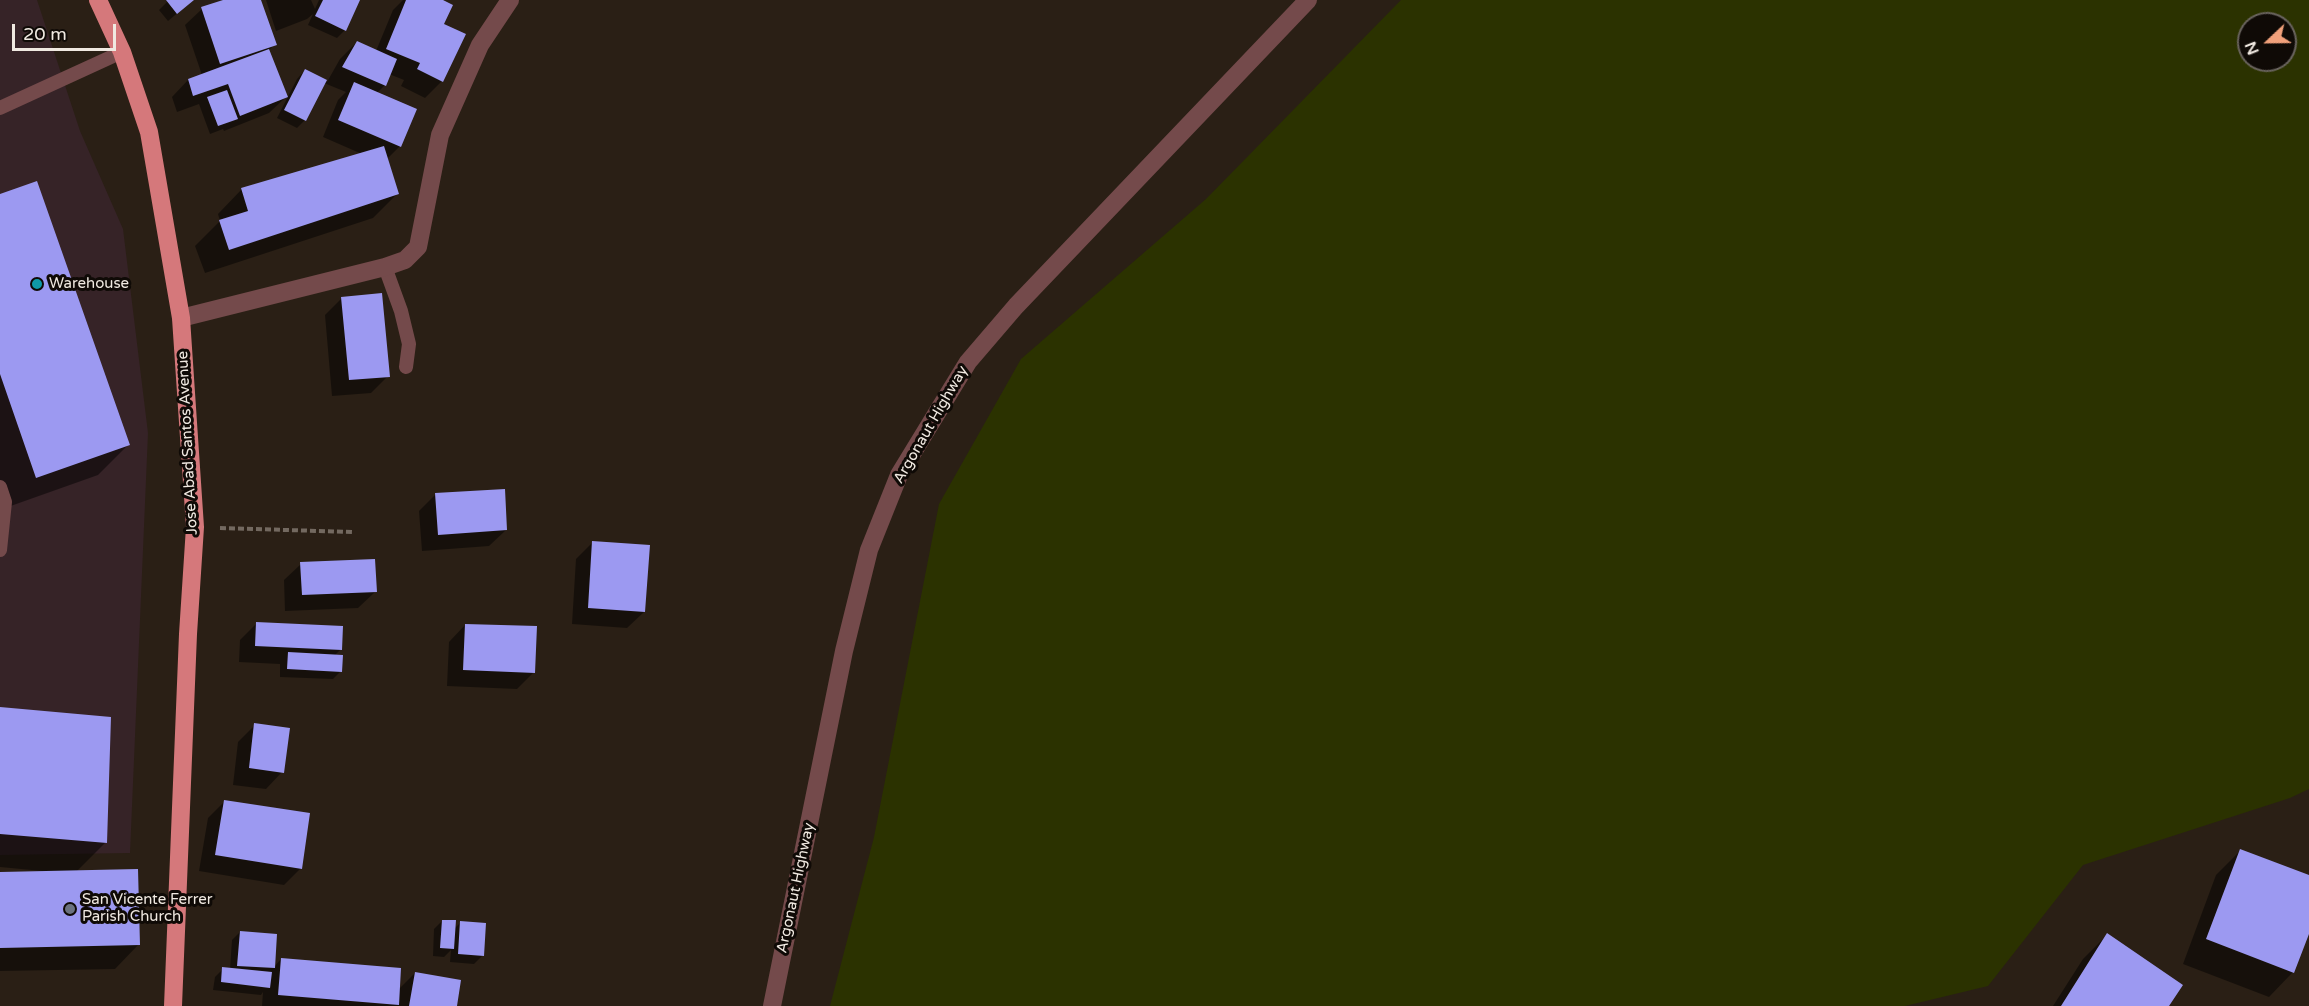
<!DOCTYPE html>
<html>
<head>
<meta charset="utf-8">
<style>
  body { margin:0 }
  #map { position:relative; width:2309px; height:1006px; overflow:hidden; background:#2a1f15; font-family:"Varela Round",sans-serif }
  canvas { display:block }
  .north { position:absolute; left:2237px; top:12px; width:60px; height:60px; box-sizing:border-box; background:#0f0a06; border:2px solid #69635e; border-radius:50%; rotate:248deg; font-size:16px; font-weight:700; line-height:24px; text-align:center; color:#f0e9e1 }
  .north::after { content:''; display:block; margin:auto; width:21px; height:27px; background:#f1a17b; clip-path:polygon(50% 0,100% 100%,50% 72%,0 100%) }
  .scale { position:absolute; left:12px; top:24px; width:104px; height:27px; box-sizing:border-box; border:3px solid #f0e9e1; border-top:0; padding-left:8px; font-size:18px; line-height:21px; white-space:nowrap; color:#f0e9e1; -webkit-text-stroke:4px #0f0a06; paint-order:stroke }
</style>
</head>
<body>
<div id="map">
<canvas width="2309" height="1006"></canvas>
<div class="north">N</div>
<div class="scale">20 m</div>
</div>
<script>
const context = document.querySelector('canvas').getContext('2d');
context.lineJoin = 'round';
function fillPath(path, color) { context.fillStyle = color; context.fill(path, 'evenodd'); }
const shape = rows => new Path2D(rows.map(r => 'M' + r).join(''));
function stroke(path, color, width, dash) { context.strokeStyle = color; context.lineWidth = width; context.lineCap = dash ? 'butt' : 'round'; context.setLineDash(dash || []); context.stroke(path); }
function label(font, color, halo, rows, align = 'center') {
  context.font = font + ' "Varela Round",sans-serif'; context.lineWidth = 6; context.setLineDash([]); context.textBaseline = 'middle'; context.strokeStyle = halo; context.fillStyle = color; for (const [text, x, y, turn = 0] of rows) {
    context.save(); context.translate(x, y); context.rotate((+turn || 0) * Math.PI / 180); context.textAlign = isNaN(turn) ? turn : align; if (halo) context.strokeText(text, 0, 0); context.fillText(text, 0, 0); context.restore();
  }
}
fillPath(shape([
  [0,0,37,0,80,131,123,229,148,433,130,853,0,855]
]), '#362327');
fillPath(shape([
  [1401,0,2309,0,2309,789,2290,798,2083,865,1988,986,1905,1006,830,1006,874,837,939,504,1021,359,1206,199],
  [2249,24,2285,24,2285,60,2249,60]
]), '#2b3200');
fillPath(shape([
  [169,0,193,0,168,21,159,10],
  [227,0,260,0,275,44,268,51,286,97,269,113,224,131,223,129,210,134,199,104,177,112,172,97,188,80,202,75,185,25,202,9],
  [266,0,311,0,315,9,319,0,359,0,345,30,337,38,308,25,313,14,307,19,276,31],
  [403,0,439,0,442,25,442,81,425,98,401,86,404,80,389,74,385,85,377,93,400,146,387,159,397,194,373,218,205,273,195,246,220,221,218,214,242,189,362,154,323,137,338,100,346,92,324,83,305,120,297,128,277,118,297,79,305,70,327,82,340,59,357,42,376,51,393,10],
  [0,196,129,444,98,475,5,508,0,493],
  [342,298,388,376,371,393,332,396,325,315],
  [436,494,506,530,489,546,422,551,419,511],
  [593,542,644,612,627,628,572,624,576,559],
  [301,564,375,592,358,608,285,611,284,580],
  [257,623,341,649,334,656,341,671,333,679,280,677,280,664,239,662,240,640],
  [465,625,534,672,517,689,447,686,449,642],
  [0,709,106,842,76,872,139,944,115,969,0,971,0,874,42,873,42,871,0,867],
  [255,725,282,772,266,789,233,785,238,742],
  [224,802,301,868,284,885,199,871,208,818],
  [2240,851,2309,877,2309,930,2293,972,2269,997,2183,964,2216,875],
  [442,921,454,929,460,923,482,956,474,964,450,962,451,950,444,957,433,956,434,929],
  [240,932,274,967,281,959,398,990,415,973,455,1006,262,1006,263,992,261,995,213,990,215,977,223,969,230,969,232,940],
  [2107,935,2167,1006,2053,1006,2083,959]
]), '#0007');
fillPath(shape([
  [166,0,194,0,177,14],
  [223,0,261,0,277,45,220,64,201,7],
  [323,0,360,0,346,31,315,16],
  [406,0,443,0,453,5,444,24,466,34,443,82,417,69,420,63,386,49],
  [357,41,397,59,386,86,342,67],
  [269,49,288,97,240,116,228,84,193,96,188,79],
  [305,69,327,80,306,121,284,110],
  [354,82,417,109,401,147,338,120],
  [227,90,238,119,218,126,207,97],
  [384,146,399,194,229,250,219,220,248,211,241,188],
  [37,181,130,445,36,478,0,374,0,194],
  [382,293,390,377,349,380,341,297],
  [505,489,507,530,438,535,435,493],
  [592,541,650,545,645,612,588,608],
  [375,559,377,592,302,595,300,562],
  [256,622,343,626,342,650,255,646],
  [465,624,537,626,535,673,463,670],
  [288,652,343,655,342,672,287,669],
  [0,707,111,717,107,843,0,834],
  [254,723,290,728,284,773,249,768],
  [224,800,310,813,302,869,215,855],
  [2240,849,2309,875,2309,934,2294,973,2206,939],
  [138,869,140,945,0,948,0,872],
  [442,920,456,920,454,949,440,948],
  [460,921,486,923,484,956,458,954],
  [240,931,277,934,275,968,237,966],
  [2107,933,2183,985,2169,1006,2061,1006],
  [281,958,401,968,399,1005,278,995],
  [222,967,272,972,270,988,221,982],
  [415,972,461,980,457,1006,409,1006]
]), '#9c99f1');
stroke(shape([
  [220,528,353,532]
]), '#736960', 4, [6, 3]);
stroke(shape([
  [0,108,122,52],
  [385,267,401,311,409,344,406,367],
  [0,487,5,502,0,550]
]), '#744a4b', 14);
stroke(shape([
  [181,318,385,267,405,260,418,247,440,135,480,45,510,0]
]), '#744a4b', 18);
stroke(shape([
  [772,1006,844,651,869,550,899,475,968,362,1016,306,1308,0]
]), '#744a4b', 18);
stroke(shape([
  [98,0,122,52,149,132,181,318,195,527,188,634,173,1006]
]), '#d5787b', 18);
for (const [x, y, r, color] of [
  [37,284,6,"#0f9aa8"],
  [70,909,6,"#6b7280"]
]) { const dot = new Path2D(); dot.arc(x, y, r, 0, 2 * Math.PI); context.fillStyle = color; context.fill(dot); stroke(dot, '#0f0a06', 2); }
label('15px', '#f0e9e1', '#0f0a06', [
  ["Warehouse",49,284],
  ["San Vicente Ferrer",82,900],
  ["Parish Church",82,917]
], 'left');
label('15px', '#f0e9e1', '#0f0a06', [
  ["Argonaut Highway",931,425,-60],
  ["Jose Abad Santos Avenue",188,443,-93],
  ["Argonaut Highway",796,888,-78]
]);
</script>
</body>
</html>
